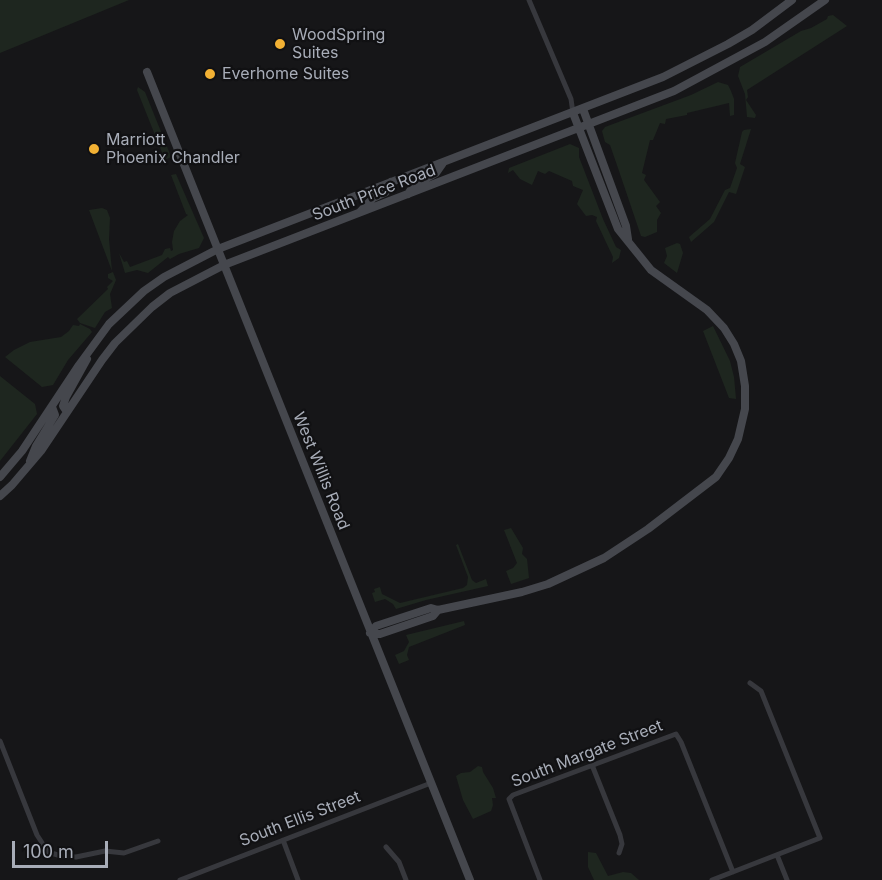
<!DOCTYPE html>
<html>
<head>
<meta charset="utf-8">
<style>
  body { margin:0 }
  #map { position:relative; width:882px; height:880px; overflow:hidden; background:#161618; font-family:Inter,sans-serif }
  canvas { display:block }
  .scale { position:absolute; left:12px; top:841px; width:96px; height:27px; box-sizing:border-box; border:3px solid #a8adb8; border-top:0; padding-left:8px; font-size:18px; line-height:21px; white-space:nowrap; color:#a8adb8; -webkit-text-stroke:4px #111113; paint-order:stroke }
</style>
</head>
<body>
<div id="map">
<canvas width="882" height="880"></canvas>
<div class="scale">100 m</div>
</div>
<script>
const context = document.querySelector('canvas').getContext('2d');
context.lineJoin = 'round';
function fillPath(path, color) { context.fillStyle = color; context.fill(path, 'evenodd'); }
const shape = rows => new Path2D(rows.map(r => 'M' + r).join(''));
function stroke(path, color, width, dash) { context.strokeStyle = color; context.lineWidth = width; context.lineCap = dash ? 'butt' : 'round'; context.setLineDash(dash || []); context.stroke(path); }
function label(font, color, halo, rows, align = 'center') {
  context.font = font + ' Inter,sans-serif'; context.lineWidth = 4.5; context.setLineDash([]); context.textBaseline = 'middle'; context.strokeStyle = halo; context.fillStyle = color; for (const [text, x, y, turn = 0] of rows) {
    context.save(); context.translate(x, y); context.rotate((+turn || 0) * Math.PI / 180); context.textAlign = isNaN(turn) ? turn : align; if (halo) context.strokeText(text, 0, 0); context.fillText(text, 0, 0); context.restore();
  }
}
fillPath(shape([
  [0,0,129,0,0,53],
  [833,15,847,26,747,90,748,97,746,100,756,115,755,118,747,117,745,94,738,76,740,67,801,31,811,28,827,19,828,16],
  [718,82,728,85,731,91,734,99,734,115,730,116,729,103,687,113,687,115,666,119,665,124,660,123,653,140,650,140,642,173,646,175,644,180,660,202,656,206,661,213,657,220,657,232,645,237,641,236,619,171,610,145,605,142,602,131,605,127,691,95],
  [138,87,145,92,170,154,171,157,165,160,137,90],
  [751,129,740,164,745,167,736,194,729,192,714,222,691,242,689,237,710,219,725,190,730,188,737,168,735,163,742,132,744,130],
  [570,144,579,148,579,157,603,219,616,247,621,250,619,258,612,263,613,257,596,221,597,217,592,215,586,216,577,204,583,190,573,186,572,181,549,171,545,174,538,171,532,185,520,179,513,170,508,173,509,168],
  [176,174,204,238,199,248,179,254,170,259,168,257,148,273,137,270,125,273,119,253,124,262,127,261,130,267,162,255,165,249,170,248,171,251,173,250,172,242,174,231,180,221,188,215,186,214,171,175],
  [102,208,107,210,110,218,109,239,112,271,89,210],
  [677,243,680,244,683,253,677,273,664,263,667,256,665,248],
  [113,272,116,280,110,294,112,308,105,312,95,328,80,323,77,319,108,289,107,287,113,281,108,278,108,274],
  [80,324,90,329,92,332,68,360,53,385,42,387,5,357,14,350,30,342,61,337,69,331,73,325,79,326],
  [713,326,730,361,734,377,736,399,729,398,703,331],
  [0,376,35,404,37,414,0,461],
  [511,528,523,548,522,554,527,559,529,578,511,584,506,571,513,568,517,563,504,530],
  [458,544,472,580,476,583,486,579,488,586,426,600,396,609,393,604,385,599,375,602,372,593,375,592,374,589,380,587,382,594,400,603,463,588,467,585,468,577,456,545],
  [464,621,465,625,409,647,407,655,409,660,399,664,395,655,404,651,409,642,406,635],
  [478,766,482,767,483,772,493,788,496,798,492,798,493,805,491,811,473,819,463,800,456,776,461,773,470,772],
  [588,852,596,853,608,876,623,872,631,873,639,880,594,880,588,867]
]), '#1e261f');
stroke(shape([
  [529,0,571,99,573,113],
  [0,741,37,835,48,852,61,856,76,857,105,851,124,853,158,841],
  [592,765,620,835,622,844,619,853],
  [283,840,298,880],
  [386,847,399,862,406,880],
  [777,855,787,880],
  [180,880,431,783],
  [540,880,509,799,513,795,676,734,681,742,733,872],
  [712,880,820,838,761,691,750,683]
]), '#37383d', 5);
stroke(shape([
  [147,72,470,880],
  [583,109,626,226,628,239],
  [408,194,414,185,436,173,443,163],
  [360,212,373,198,386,192,391,182],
  [67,412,63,406,66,397,87,359],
  [30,461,36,446,55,415,52,407],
  [0,477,22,451,79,365,109,324,144,291,164,277,218,249,663,77,728,44,752,30,792,0],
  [0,496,12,485,41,451,102,360,115,343,152,307,170,293,224,265,674,91,765,42,825,0],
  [370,633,376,626,431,608,438,610,522,592,548,584,604,558,648,529,716,477,729,458,738,439,745,409,745,386,741,361,734,344,724,328,707,310,651,270,618,229,573,113],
  [370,633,380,634,433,616,438,610]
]), '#45474d', 8);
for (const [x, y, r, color] of [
  [280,44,6,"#f2b134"],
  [210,74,6,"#f2b134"],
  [94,149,6,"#f2b134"]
]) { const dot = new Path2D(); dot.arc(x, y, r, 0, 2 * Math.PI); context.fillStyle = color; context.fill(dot); stroke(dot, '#111113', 2); }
label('16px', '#a8adb8', '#111113', [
  ["WoodSpring",292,35],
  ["Suites",292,53],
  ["Everhome Suites",222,74],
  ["Marriott",106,140],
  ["Phoenix Chandler",106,158]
], 'left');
label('16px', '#a8adb8', '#111113', [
  ["South Price Road",374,193,-21],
  ["West Willis Road",321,471,68],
  ["South Margate Street",587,754,-21],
  ["South Ellis Street",300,819,-21]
]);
</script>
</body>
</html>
